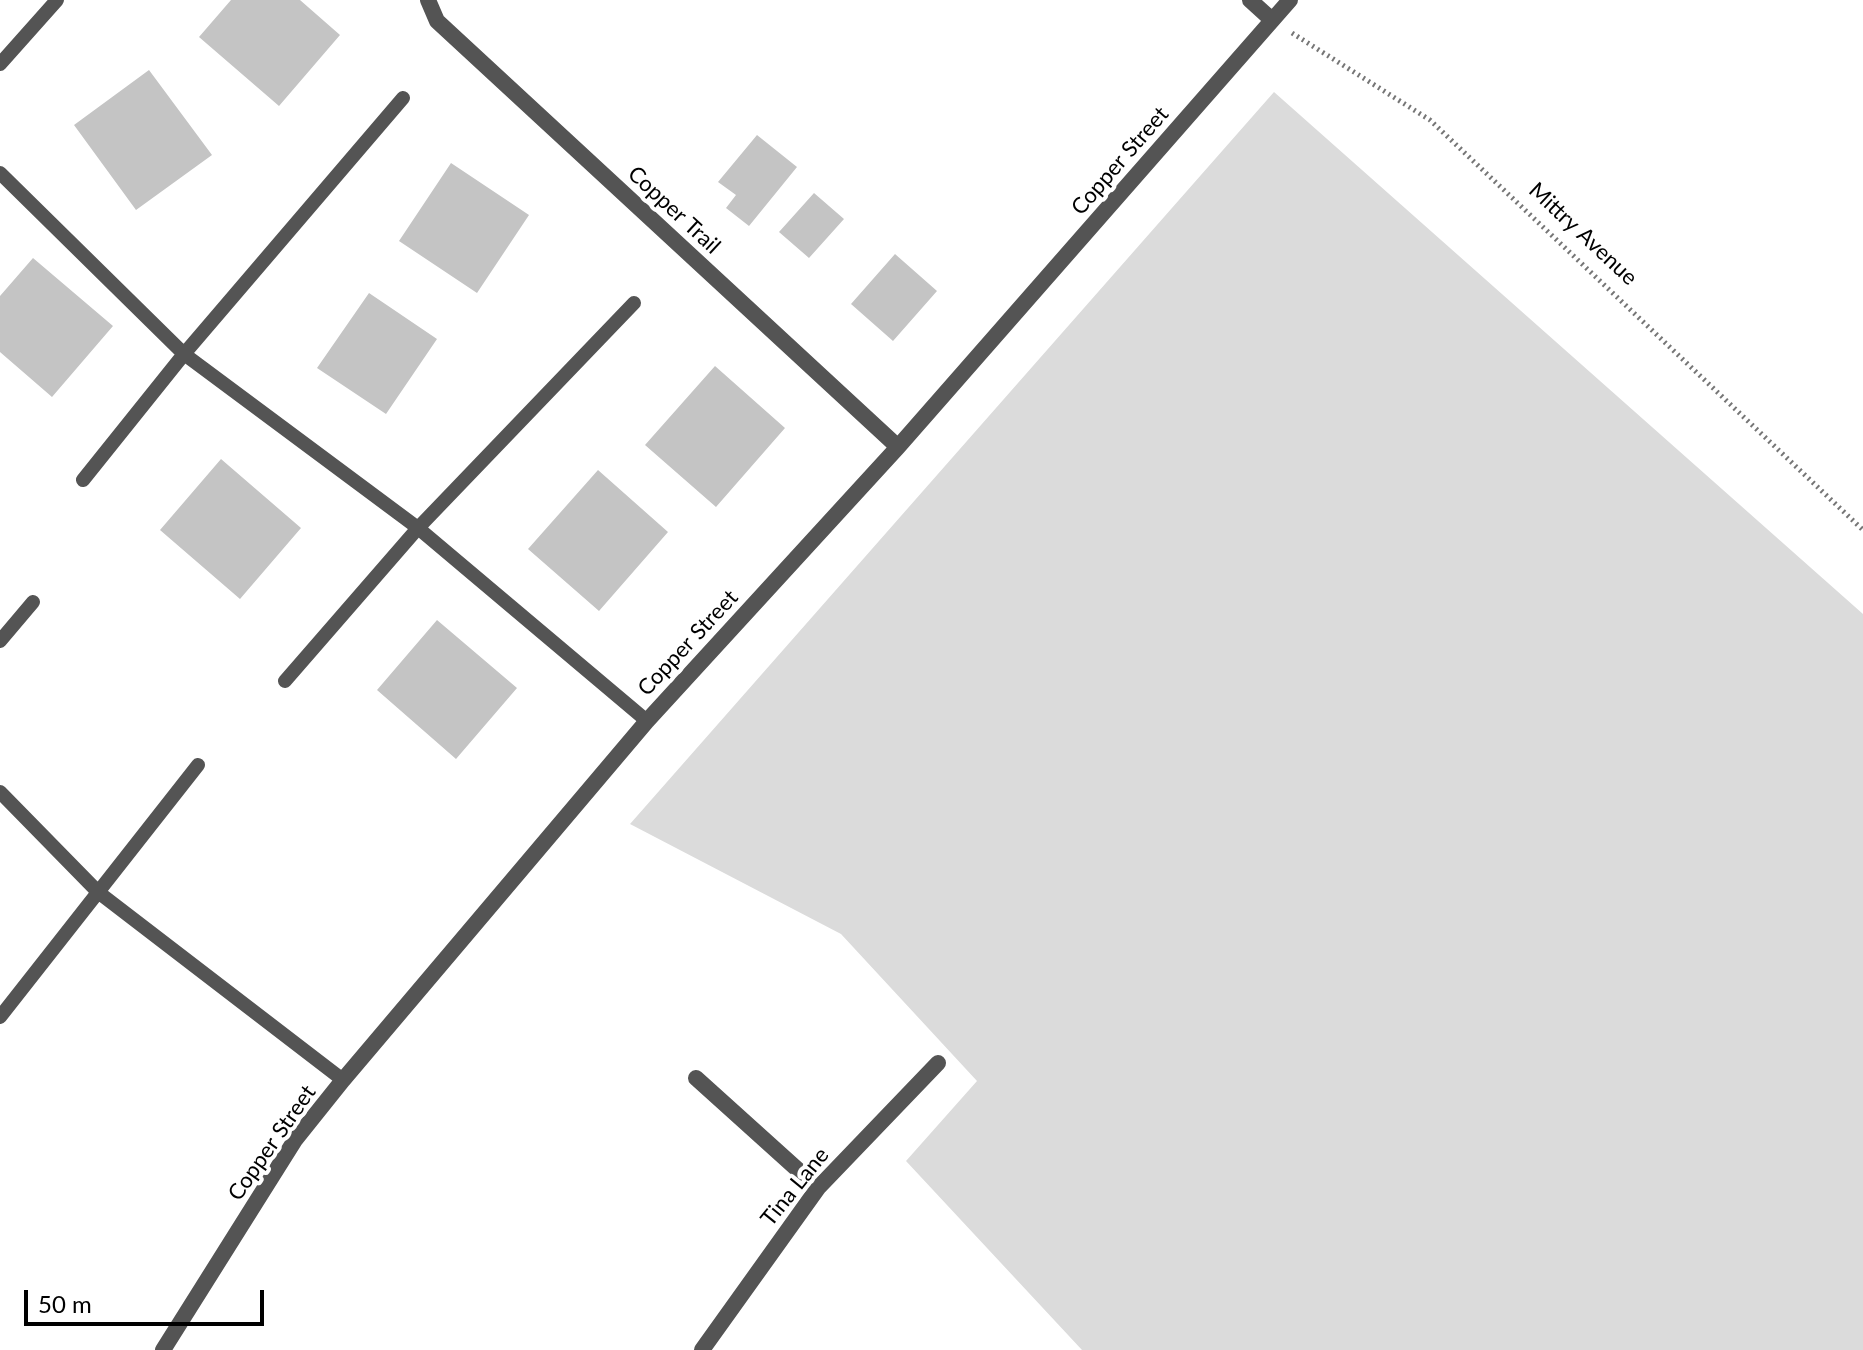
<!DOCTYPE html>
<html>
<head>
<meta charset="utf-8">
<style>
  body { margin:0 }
  #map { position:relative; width:1863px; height:1350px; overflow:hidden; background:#fff; font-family:Lato,sans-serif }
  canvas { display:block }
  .scale { position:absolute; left:24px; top:1290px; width:240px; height:36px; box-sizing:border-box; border:4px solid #000; border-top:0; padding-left:10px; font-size:24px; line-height:28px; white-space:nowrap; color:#000; -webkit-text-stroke:6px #fff; paint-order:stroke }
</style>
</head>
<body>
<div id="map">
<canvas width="1863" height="1350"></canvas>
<div class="scale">50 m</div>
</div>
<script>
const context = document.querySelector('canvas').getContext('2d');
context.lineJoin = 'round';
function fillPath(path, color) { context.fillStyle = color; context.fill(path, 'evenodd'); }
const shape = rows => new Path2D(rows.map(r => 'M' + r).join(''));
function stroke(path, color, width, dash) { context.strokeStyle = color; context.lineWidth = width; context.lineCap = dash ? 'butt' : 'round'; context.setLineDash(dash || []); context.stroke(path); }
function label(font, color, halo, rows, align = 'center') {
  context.font = font + ' Lato,sans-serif'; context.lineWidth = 8; context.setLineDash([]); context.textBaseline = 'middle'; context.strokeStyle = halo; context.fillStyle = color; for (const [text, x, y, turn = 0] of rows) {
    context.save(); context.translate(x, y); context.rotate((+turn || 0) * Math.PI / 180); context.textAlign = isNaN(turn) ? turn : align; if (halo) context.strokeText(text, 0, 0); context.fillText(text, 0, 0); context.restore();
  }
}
fillPath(shape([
  [1274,92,1863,614,1863,1350,1082,1350,906,1161,977,1081,841,934,630,824]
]), '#dbdbdb');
fillPath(shape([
  [231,0,300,0,340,35,279,106,199,37],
  [149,70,212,155,136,210,74,125],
  [757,135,797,167,749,226,726,208,736,195,718,182],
  [451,163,529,215,477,293,399,241],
  [814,193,844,219,809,258,779,232],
  [895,254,937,291,893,341,851,304],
  [33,258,113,326,52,397,0,352,0,296],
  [369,293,437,339,386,414,317,368],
  [715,366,785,428,716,507,645,445],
  [221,459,301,528,240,599,160,530],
  [598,470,668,532,599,611,528,549],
  [437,620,517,688,456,759,377,690]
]), '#c4c4c4');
stroke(shape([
  [1292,33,1430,120,1863,530]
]), '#767676', 5, [2, 4]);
stroke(shape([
  [0,64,57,0],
  [0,173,184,354,418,528,647,721],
  [83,480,184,354,403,98],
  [0,641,33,602],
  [285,681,418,528,634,303],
  [0,792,98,892,343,1080],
  [0,1017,198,765]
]), '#545454', 14);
stroke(shape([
  [428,0,437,21,898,447],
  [1250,0,1272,20],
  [696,1078,818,1188],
  [163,1350,295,1140,343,1080,647,721,898,447,1290,0],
  [702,1350,818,1188,938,1063]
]), '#545454', 16);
label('22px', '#000', '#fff', [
  ["Copper Street",1120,161,-49],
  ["Copper Trail",674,210,43],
  ["Mittry Avenue",1583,234,43],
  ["Copper Street",688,643,-47],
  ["Copper Street",272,1143,-55],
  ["Tina Lane",795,1187,-51]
]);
</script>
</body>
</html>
